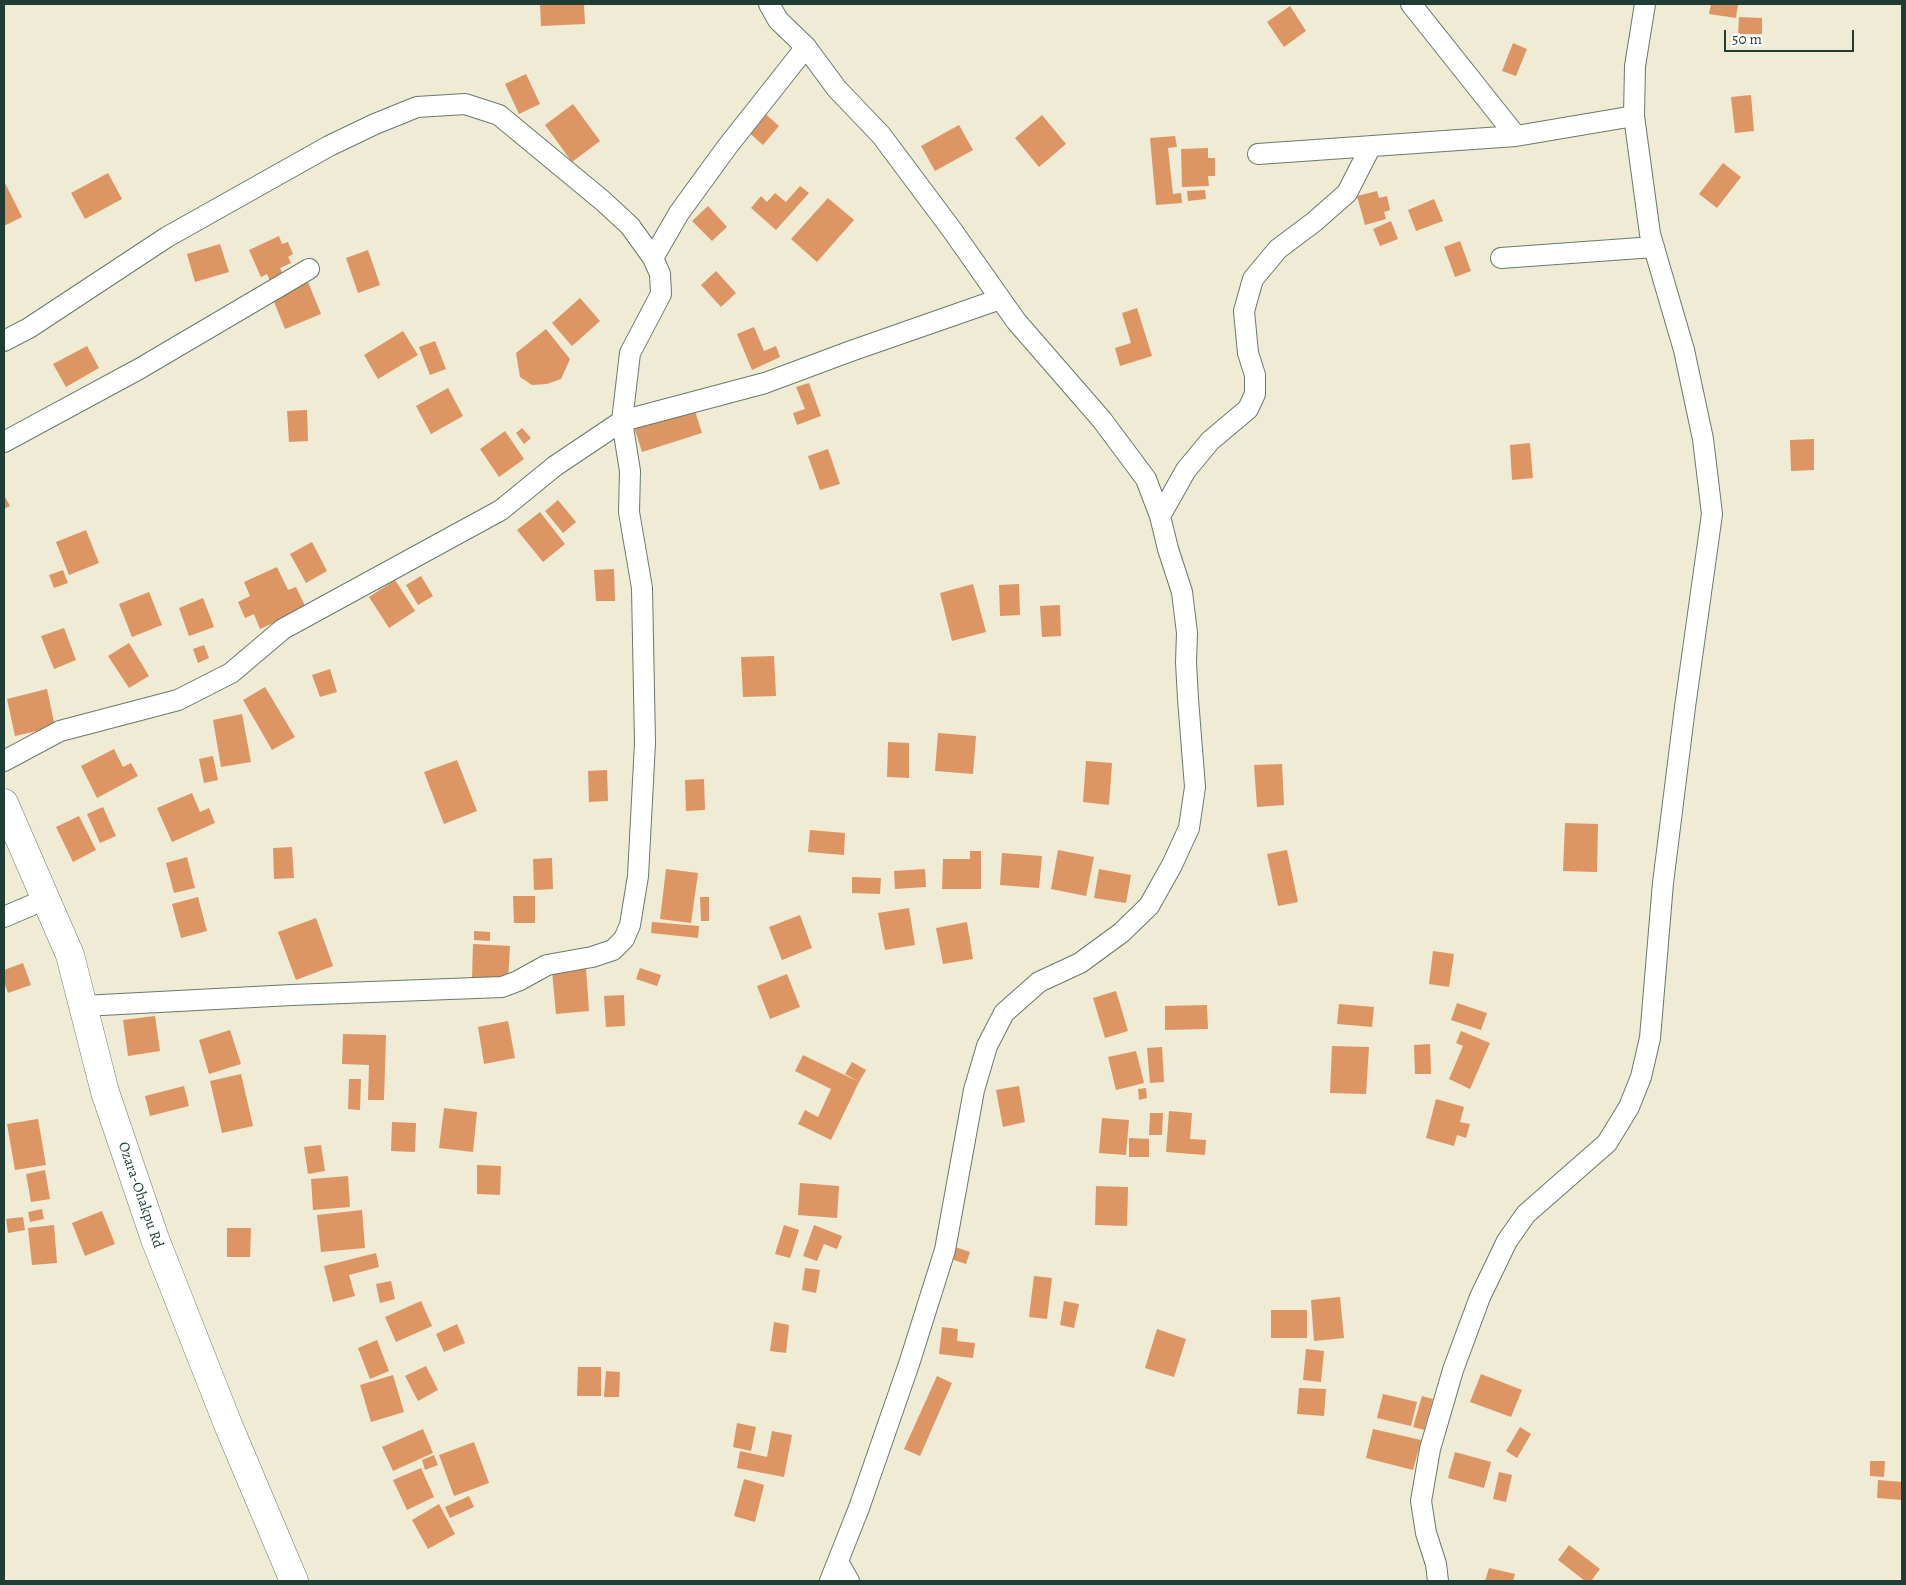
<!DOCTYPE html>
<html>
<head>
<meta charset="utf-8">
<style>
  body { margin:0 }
  #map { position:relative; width:1906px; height:1585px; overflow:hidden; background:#efebd4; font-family:Alegreya,serif }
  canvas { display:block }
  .frame { position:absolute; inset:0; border:5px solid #1f3d34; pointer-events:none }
  .scale { position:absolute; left:1724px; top:30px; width:130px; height:22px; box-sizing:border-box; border:2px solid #1f3d34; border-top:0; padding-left:6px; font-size:15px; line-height:18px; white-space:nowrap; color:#1f3d34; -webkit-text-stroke:4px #fff; paint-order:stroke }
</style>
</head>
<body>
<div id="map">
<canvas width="1906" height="1585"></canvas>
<div class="frame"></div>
<div class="scale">50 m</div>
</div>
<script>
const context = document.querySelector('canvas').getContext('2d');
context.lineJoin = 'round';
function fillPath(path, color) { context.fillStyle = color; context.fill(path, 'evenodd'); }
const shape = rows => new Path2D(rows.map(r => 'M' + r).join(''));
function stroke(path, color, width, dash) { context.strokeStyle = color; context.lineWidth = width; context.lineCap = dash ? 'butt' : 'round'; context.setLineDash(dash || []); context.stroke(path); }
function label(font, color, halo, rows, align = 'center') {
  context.font = font + ' Alegreya,serif'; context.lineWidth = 4.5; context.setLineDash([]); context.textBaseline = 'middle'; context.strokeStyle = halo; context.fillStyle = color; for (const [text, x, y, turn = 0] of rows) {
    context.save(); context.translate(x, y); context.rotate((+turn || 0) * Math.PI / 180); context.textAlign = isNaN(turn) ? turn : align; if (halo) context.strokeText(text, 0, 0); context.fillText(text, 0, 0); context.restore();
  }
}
fillPath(shape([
  [540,4,584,4,585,24,541,26],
  [1711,4,1738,4,1736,18,1709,14],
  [1290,6,1306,31,1284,47,1267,22],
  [1739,17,1762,18,1762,34,1738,34],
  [1513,43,1527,49,1516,76,1502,71],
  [526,74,540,104,519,114,505,84],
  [1751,95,1754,131,1735,133,1731,97],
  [573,104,600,141,572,162,545,125],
  [761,110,779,126,763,145,745,129],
  [1042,115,1066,144,1039,167,1015,138],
  [959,125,973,150,935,171,921,146],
  [1175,136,1177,147,1168,148,1173,194,1181,193,1182,203,1156,205,1150,138],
  [1208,148,1208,158,1215,158,1215,176,1208,176,1209,186,1182,187,1181,149],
  [1723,163,1741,177,1717,208,1699,194],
  [108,173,122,199,85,219,71,193],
  [4,181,22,217,4,226],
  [800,186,809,193,776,230,751,208,761,196,767,202,775,193,786,202],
  [1205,190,1206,199,1188,201,1187,191],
  [1377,191,1379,198,1387,196,1390,210,1384,212,1386,219,1365,225,1357,196],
  [828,198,854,220,817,262,791,239],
  [1434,199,1443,221,1416,231,1408,210],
  [708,206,727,227,712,241,692,221],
  [1391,221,1398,239,1380,246,1373,229],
  [279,236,282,244,288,242,293,254,288,257,291,263,280,268,283,274,270,281,267,274,261,277,249,250],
  [1460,241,1471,271,1455,277,1444,247],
  [220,244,229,272,195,282,187,254],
  [368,250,380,285,358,293,346,258],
  [716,271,736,293,721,307,701,285],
  [308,282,321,314,285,329,272,297],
  [580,298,600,321,572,346,552,323],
  [1137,308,1152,356,1120,366,1115,348,1131,343,1122,313],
  [754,327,764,351,776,346,780,357,752,370,737,334],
  [546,329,570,359,561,379,547,384,532,385,520,377,516,353],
  [403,331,418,355,378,379,364,355],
  [435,341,446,369,430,375,419,347],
  [87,346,99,368,66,387,53,364],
  [809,383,821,416,797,425,793,413,805,409,796,387],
  [448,388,463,416,431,434,416,406],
  [694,408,702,433,642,452,634,427],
  [307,410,308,441,289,442,287,411],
  [522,428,531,438,524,444,516,433],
  [505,431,524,459,499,477,480,449],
  [1814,439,1814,470,1791,471,1790,440],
  [1530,443,1533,478,1512,480,1510,445],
  [828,449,840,484,820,490,808,456],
  [4,495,10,506,4,509],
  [558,500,576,522,563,533,545,511],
  [540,512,565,544,543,562,517,530],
  [86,530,99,563,69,575,56,542],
  [312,542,327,571,306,583,290,554],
  [277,567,288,590,296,587,306,608,260,629,254,614,245,618,238,602,250,596,244,582],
  [614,569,615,601,596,601,594,570],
  [63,570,68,583,54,588,49,575],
  [421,576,433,596,418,605,406,585],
  [395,580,415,611,389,628,369,597],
  [973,584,986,632,952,641,940,593],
  [1019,584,1020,615,1000,616,999,585],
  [149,592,162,625,132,637,119,604],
  [203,598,214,627,189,636,179,608],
  [1060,605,1061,636,1042,637,1040,606],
  [64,628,76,660,54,669,41,636],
  [129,643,149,676,129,688,108,656],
  [204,645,209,658,198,663,193,649],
  [774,656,776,696,743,697,741,657],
  [330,669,337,692,320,697,312,675],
  [265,687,295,737,272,750,243,700],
  [47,689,55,727,15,736,7,699],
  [242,714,251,762,221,767,213,720],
  [938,733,976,736,973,774,935,771],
  [888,742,909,743,909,778,887,777],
  [114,749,123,767,131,763,138,776,97,798,81,766],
  [213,756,218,780,204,783,199,759],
  [457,760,477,811,444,824,424,772],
  [1086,761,1112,763,1109,805,1083,802],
  [1282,764,1284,805,1257,807,1254,765],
  [607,770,608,801,589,802,588,771],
  [704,779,705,810,686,811,685,780],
  [192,793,200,812,209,808,215,823,172,842,157,808],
  [103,807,116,836,100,843,87,814],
  [79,816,96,850,73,862,56,827],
  [1565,823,1598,824,1597,872,1563,871],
  [810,830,845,833,844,855,808,852],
  [292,847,294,878,274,879,273,848],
  [1058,850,1094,857,1086,896,1051,889],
  [1287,850,1298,902,1278,906,1267,854],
  [970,851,981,851,981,889,942,889,943,859,970,859],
  [1002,853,1042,856,1039,888,1000,885],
  [187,857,195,888,174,893,166,863],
  [552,858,553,889,534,890,533,859],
  [666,869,698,873,691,923,660,919],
  [925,869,926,887,895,889,894,871],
  [1099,869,1131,875,1126,903,1094,898],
  [852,877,881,878,880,894,852,893],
  [513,896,535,896,535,923,514,923],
  [198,897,207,931,181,938,172,904],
  [700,897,709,897,709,921,701,921],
  [909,908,915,945,885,950,878,913],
  [800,915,812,948,782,960,769,927],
  [316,918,333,966,296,980,278,932],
  [652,922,699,926,698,938,651,933],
  [967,922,973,959,943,964,936,928],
  [474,931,490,932,490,941,474,940],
  [473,944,510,946,508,979,472,978],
  [1433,951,1454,954,1449,987,1429,984],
  [23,963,31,985,8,993,4,982,4,970],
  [586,968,589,1011,556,1014,552,971],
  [640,968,661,975,657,986,636,979],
  [787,974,800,1007,770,1019,757,986],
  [1116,991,1128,1031,1105,1038,1093,998],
  [624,995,625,1026,606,1027,604,996],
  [1457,1003,1487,1013,1481,1030,1451,1020],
  [1339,1004,1374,1007,1372,1027,1337,1024],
  [1207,1005,1208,1029,1165,1030,1165,1006],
  [155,1016,160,1051,128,1056,123,1020],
  [508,1021,515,1058,484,1064,478,1027],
  [230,1030,241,1064,209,1074,199,1040],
  [1461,1031,1490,1043,1470,1089,1449,1079,1463,1046,1456,1043],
  [343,1034,386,1035,384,1100,368,1100,369,1065,342,1064],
  [1430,1044,1431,1074,1415,1074,1414,1045],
  [1332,1046,1369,1047,1366,1094,1330,1093],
  [1162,1047,1164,1082,1150,1083,1147,1048],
  [1136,1051,1144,1083,1116,1090,1108,1057],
  [803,1055,859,1082,831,1140,798,1124,805,1110,818,1117,831,1089,795,1071],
  [852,1062,866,1070,859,1082,845,1074],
  [241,1074,253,1126,222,1133,210,1081],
  [349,1079,361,1079,360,1110,348,1109],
  [184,1086,189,1106,150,1116,145,1096],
  [1019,1086,1025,1122,1003,1127,996,1090],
  [1146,1088,1147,1098,1139,1100,1138,1089],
  [1436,1099,1464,1107,1460,1122,1470,1124,1466,1138,1457,1135,1454,1146,1426,1138],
  [444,1108,477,1112,473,1152,439,1148],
  [1169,1111,1192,1113,1190,1139,1206,1140,1205,1155,1166,1152],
  [1150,1113,1163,1113,1162,1135,1149,1135],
  [1102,1118,1129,1120,1126,1155,1099,1153],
  [38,1119,46,1165,15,1170,7,1124],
  [392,1122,416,1123,415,1152,391,1151],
  [1129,1138,1149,1139,1149,1157,1129,1157],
  [321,1145,325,1171,308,1174,304,1147],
  [477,1165,501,1166,500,1195,477,1194],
  [45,1170,50,1199,31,1202,26,1174],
  [348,1176,350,1207,313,1210,311,1179],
  [800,1183,839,1186,837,1218,798,1215],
  [1096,1186,1128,1187,1127,1226,1095,1225],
  [42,1209,44,1219,30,1222,28,1212],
  [362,1210,365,1248,321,1252,317,1215],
  [102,1211,115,1244,85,1256,72,1223],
  [23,1217,25,1230,8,1233,6,1219],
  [54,1225,57,1263,32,1265,28,1228],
  [784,1225,799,1230,790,1258,775,1254],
  [814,1225,842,1236,837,1249,824,1244,817,1261,803,1256],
  [227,1228,251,1228,250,1257,227,1257],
  [955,1247,970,1252,966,1264,951,1259],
  [376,1253,379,1267,349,1275,355,1296,333,1302,324,1266],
  [805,1268,820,1270,816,1293,802,1290],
  [1034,1276,1052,1278,1047,1319,1029,1317],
  [391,1281,395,1299,380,1303,376,1284],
  [1340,1297,1344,1338,1314,1341,1311,1300],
  [421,1301,432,1326,396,1342,385,1317],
  [1064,1301,1079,1304,1074,1328,1060,1325],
  [1271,1310,1307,1310,1307,1338,1271,1338],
  [774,1322,789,1325,786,1353,770,1351],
  [457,1324,465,1343,444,1352,436,1334],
  [942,1327,958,1329,957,1341,975,1343,973,1358,939,1354],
  [1157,1329,1186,1339,1174,1377,1145,1368],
  [377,1340,389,1371,370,1379,358,1348],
  [1306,1349,1324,1351,1321,1382,1303,1380],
  [426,1366,438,1390,418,1401,405,1376],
  [578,1367,601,1367,601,1396,577,1396],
  [606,1371,620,1372,619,1397,604,1397],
  [1481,1374,1522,1390,1511,1417,1470,1402],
  [393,1375,404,1412,371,1422,360,1385],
  [937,1376,952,1383,920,1456,904,1449],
  [1299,1388,1326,1389,1324,1416,1297,1414],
  [1383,1394,1417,1402,1411,1426,1377,1418],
  [1422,1396,1433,1399,1424,1430,1413,1427],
  [737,1423,756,1427,751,1451,733,1447],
  [1520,1427,1531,1434,1517,1458,1506,1451],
  [423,1429,433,1453,393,1471,382,1447],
  [1373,1429,1421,1440,1413,1470,1366,1458],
  [772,1431,792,1435,784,1477,737,1468,740,1451,767,1457],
  [474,1442,489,1483,454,1496,439,1455],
  [1455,1452,1491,1462,1484,1488,1448,1478],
  [434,1455,438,1465,425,1470,422,1460],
  [1870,1461,1885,1461,1884,1477,1870,1476],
  [421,1468,434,1497,407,1510,393,1480],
  [1499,1472,1512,1475,1506,1502,1493,1499],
  [744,1479,764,1485,755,1522,734,1516],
  [1878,1480,1902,1482,1902,1500,1877,1498],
  [469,1496,474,1507,450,1518,445,1507],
  [439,1504,455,1534,428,1549,412,1520],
  [1569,1545,1600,1569,1591,1581,1585,1581,1558,1560],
  [1489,1568,1515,1574,1513,1581,1485,1581]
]), '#dd9564');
const minor = shape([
  [769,4,778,20,806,47,837,89,881,135,952,230,1016,321,1102,420,1146,479,1160,516,1168,549,1182,592,1187,633,1186,662,1188,699,1195,787,1189,828,1172,865,1149,906,1121,933,1080,963,1039,982,1004,1013,987,1046,974,1090,945,1250,909,1364,859,1508,830,1581],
  [1411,4,1516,136],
  [1258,154,1516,136,1634,116],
  [653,258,679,213,727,147,806,47],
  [1501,258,1654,247],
  [4,341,29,328,167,237,329,146,375,124,417,107,465,104,499,115,603,201,630,226,653,258,660,274,661,294,630,353,622,421,630,471,629,512,642,588,645,743,638,876,630,925,624,939,613,950,592,957,547,965,518,981,502,987,292,995,83,1006],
  [4,442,139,369,309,269],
  [1160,516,1186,470,1210,441,1248,409,1255,394,1255,375,1248,353,1244,311,1253,279,1278,249,1314,222,1347,193,1371,146],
  [4,761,60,731,178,700,231,673,283,629,501,510,555,466,622,421,765,383,851,351,1000,299],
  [4,917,46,899],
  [838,1562,849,1581],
  [1438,1581,1436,1564,1426,1533,1421,1501,1430,1449,1453,1370,1480,1297,1507,1241,1526,1214,1607,1143,1629,1107,1641,1077,1650,1038,1663,883,1685,707,1712,514,1703,439,1684,350,1650,234,1634,116,1635,66,1645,4]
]);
const secondary = shape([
  [4,803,70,955,105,1092,155,1239,229,1427,294,1581]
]);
stroke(minor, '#687a6c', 22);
stroke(secondary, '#687a6c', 29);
stroke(minor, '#fff', 20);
stroke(secondary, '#fff', 28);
label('15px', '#1f3d34', '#fff', [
  ["Ozara-Ohakpu Rd",140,1195,71]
]);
</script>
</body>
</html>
